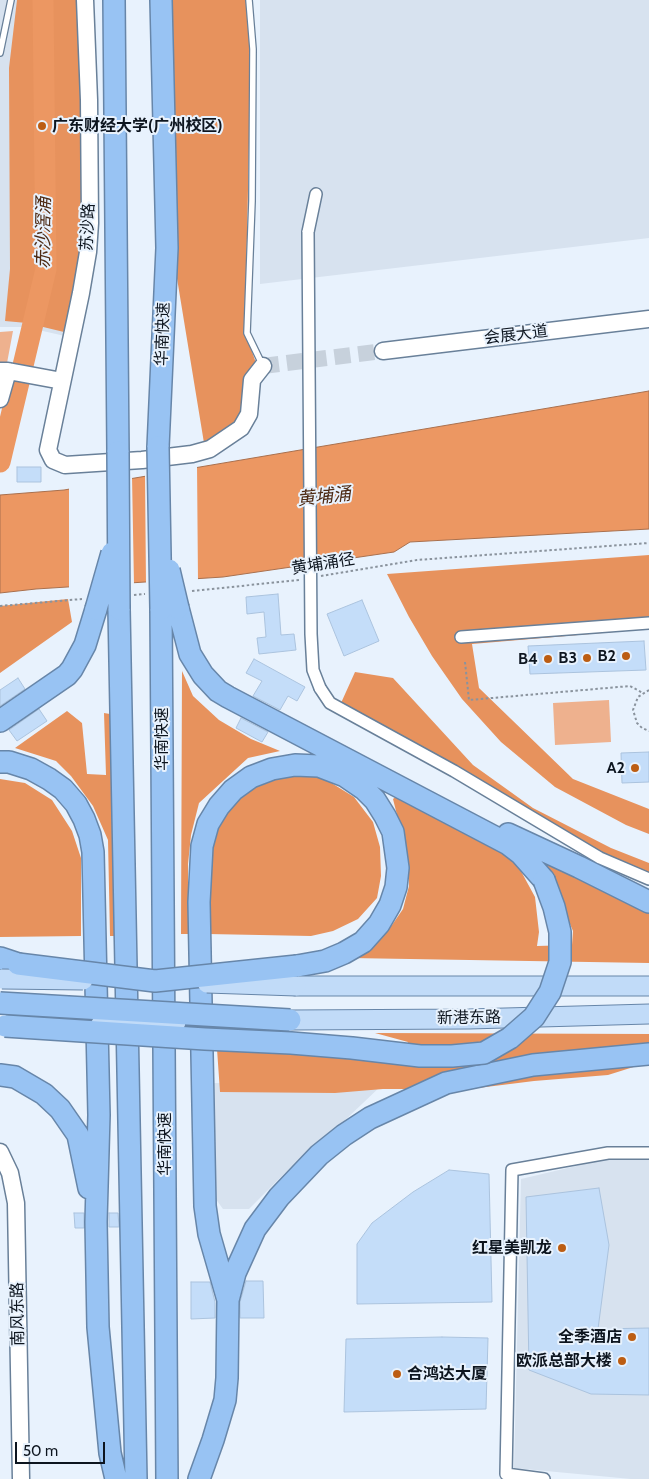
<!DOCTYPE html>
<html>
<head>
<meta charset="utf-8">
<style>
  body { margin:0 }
  #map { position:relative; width:649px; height:1479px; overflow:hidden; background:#e8f2fd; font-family:Cabin,sans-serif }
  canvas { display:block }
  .scale { position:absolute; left:15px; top:1442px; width:90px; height:22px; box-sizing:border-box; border:2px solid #0d151f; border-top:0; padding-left:6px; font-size:15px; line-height:18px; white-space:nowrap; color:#0d151f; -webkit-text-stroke:4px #e8f2fd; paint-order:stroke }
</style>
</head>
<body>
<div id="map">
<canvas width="649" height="1479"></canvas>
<div class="scale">50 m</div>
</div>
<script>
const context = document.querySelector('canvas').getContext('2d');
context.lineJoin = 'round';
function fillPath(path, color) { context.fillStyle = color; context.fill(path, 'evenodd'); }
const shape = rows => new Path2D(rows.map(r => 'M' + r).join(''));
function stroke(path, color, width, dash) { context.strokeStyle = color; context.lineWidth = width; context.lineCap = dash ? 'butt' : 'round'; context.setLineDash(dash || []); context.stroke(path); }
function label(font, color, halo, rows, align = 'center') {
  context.font = font + ' Cabin,"Noto Sans SC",sans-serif'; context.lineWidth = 4; context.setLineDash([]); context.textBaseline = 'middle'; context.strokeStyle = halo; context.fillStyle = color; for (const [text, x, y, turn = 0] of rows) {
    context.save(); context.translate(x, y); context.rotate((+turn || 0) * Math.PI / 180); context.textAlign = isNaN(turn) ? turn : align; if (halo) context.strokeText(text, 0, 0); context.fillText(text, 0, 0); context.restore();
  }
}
fillPath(shape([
  [0,0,81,0,85,252,65,336,25,327,0,327],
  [260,0,649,0,649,238,260,284],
  [206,1083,383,1084,342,1123,284,1174,249,1209,223,1209,207,1187],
  [649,1157,649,1479,631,1479,514,1468,521,1179,610,1158]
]), '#d7e2ef');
fillPath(shape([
  [13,331,7,363,0,364,0,332],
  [609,700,611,742,555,745,553,703]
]), '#eeb18e');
fillPath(shape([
  [17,0,37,0,37,266,27,323,5,321,10,269,9,68],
  [51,0,79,0,82,251,75,292,64,332,39,326,50,274,53,239],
  [172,0,247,0,251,48,245,331,257,366,241,422,204,443,174,260],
  [649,555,649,629,472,644,479,688,573,779,649,809,649,834,626,825,555,787,501,742,462,699,432,656,409,617,387,574],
  [68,599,72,622,0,673,0,606],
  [182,671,193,696,219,720,251,739,280,751,248,758,199,803,191,835,188,864,188,934,181,934],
  [355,672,393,678,473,765,533,808,611,848,649,863,649,874,592,849,341,703],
  [67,711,82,723,87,774,106,775,104,713,110,714,116,936,110,936,108,840,93,806,71,776,56,761,15,748],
  [300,774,325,779,354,797,373,822,380,847,381,876,377,898,358,919,333,931,311,936,208,934,208,864,219,823,230,805,253,786,267,779],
  [0,779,25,783,52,800,72,831,81,858,81,936,0,937],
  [400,793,460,826,516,862,535,897,539,932,537,946,572,945,573,931,541,857,649,914,649,963,350,958,378,942,392,925,403,909,409,886,407,855,393,799],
  [375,1033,649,1034,649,1055,643,1064,608,1075,534,1081,470,1089,383,1089,335,1093,220,1092,217,1049,401,1058,408,1042]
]), '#e7925d');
const water = shape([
  [649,391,649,529,410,542,394,552,223,577,36,589,0,593,0,495,64,490,649,391]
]);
fillPath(water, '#ec9762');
stroke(water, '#a9704e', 1);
fillPath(shape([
  [197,465,198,581,146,585,145,474],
  [132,476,134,585,69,589,69,487]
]), '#e8f2fd');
stroke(shape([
  [0,462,46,269,43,0]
]), '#ec9762', 21);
const building = shape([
  [17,467,41,467,41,482,17,482,17,467],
  [278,594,281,635,294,634,296,650,259,654,257,638,266,637,264,612,247,614,246,597,278,594],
  [362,600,379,641,344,656,327,614,362,600],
  [644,641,646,670,530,674,528,646,644,641],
  [254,659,305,687,297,701,288,696,280,710,253,696,262,681,246,673,254,659],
  [18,678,25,689,0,706,0,690,18,678],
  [39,709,47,721,17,741,9,730,39,709],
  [241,718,268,732,262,742,236,728,241,718],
  [649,752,649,782,622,783,621,753,649,752],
  [449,1170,489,1174,492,1302,357,1304,357,1244,372,1223,413,1192,449,1170],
  [599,1188,609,1245,598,1329,649,1328,649,1395,591,1394,529,1370,526,1197,599,1188],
  [74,1213,84,1213,84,1228,75,1228,74,1213],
  [109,1213,118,1213,119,1227,109,1227,109,1213],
  [246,1281,263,1281,264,1318,240,1318,240,1302,246,1281],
  [191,1282,210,1282,215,1302,215,1318,191,1319,191,1282],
  [442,1337,488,1338,486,1409,344,1412,346,1339,442,1337]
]);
fillPath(building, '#c4ddf9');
stroke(building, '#abc3de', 1);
stroke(shape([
  [263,366,383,351]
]), '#c7d1dc', 16, [16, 8]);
const lane = shape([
  [249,0,253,49,252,201,247,333,262,364],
  [0,53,11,0]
]);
const street = shape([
  [308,232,316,194],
  [461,637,649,623],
  [320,688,330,703,454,771,600,858,649,879],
  [544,1479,506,1474,512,1170,608,1153,649,1153]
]);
const secondary = shape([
  [85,0,89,100,90,223,88,252,81,293,48,450,53,460,65,465,142,460,192,454,210,449,241,428,249,414,252,380,263,366],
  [383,351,649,319],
  [0,371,8,371,0,399],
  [8,371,62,381],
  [0,1152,10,1173,16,1203,21,1479]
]);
const primary = shape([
  [296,986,649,986],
  [290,1020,469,1019,649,1014]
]);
const highway = shape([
  [114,0,118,452],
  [158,447,167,248,161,0],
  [178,608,190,654,203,675,218,691,228,697,508,844,521,854,544,880],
  [119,609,136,1479],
  [161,609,167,1479],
  [0,721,67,675,72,669,85,645,96,609],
  [0,762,9,762,31,769,49,779,63,789,76,804,84,819,90,835,93,852,99,1115,96,1222,98,1327,110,1453,116,1479],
  [508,834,579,867,649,902],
  [0,958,18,964],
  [0,1075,15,1077,44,1094,60,1109,78,1135,89,1188],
  [228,1300,209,1234,205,1206,199,902,202,846,208,824,219,806,233,790,251,777,272,769,295,765,319,766,345,776,364,789,375,800,385,816,393,832,398,868,396,887,390,905,379,924,363,942,344,953,325,961,297,966],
  [199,1479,213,1440,225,1400,227,1378,228,1300,235,1273,255,1229,279,1197,319,1155,344,1135,370,1118,446,1083,533,1065,649,1054]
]);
stroke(lane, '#698099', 8);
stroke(street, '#698099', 14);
stroke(secondary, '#698099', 19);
stroke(primary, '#6786a9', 21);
stroke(highway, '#6786a9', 24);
stroke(shape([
  [321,576,417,560,649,543],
  [192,591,299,580],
  [134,595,145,594],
  [0,606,82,599],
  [465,662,469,700,630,686,643,693],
  [649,690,638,697,633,710,637,723,642,728,649,731]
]), '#8a939d', 2, [2.5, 2.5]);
stroke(lane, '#fff', 5.5);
stroke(street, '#fff', 11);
stroke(secondary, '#fff', 16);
stroke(primary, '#c1dbf8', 19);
stroke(highway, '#98c3f3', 21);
const streetBridge = shape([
  [308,232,311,634,313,670,320,688]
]);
const primaryBridge = shape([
  [2,979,83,980],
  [207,983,296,986],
  [101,1024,176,1022]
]);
const highwayBridge = shape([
  [158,447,161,609],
  [118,452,119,609],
  [169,570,178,608],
  [96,609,112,553],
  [18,964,155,981,297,966],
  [0,1003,290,1020],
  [5,1026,205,1039,291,1043,352,1048,420,1056,452,1056,484,1053,510,1038,534,1017,550,992,560,962,560,932,554,907,544,880]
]);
stroke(streetBridge, '#698099', 14, []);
stroke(primaryBridge, '#6786a9', 21, []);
stroke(highwayBridge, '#6786a9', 24, []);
stroke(streetBridge, '#fff', 11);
stroke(primaryBridge, '#c1dbf8', 19);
stroke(highwayBridge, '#98c3f3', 21);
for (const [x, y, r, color] of [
  [42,126,5,"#bc5d13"],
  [626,656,5,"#bc5d13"],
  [587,658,5,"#bc5d13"],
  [548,659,5,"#bc5d13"],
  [635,768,5,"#bc5d13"],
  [562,1248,5,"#bc5d13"],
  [632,1337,5,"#bc5d13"],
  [622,1361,5,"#bc5d13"],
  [397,1374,5,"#bc5d13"]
]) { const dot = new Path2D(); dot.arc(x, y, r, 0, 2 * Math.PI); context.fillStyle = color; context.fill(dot); stroke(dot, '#e8f2fd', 2); }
label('bold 16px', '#0d151f', '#e8f2fd', [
  ["广东财经大学(广州校区)",52,126,"left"],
  ["B2",616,656],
  ["B3",577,658],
  ["B4",538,659],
  ["A2",625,768],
  ["红星美凯龙",552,1248],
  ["全季酒店",622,1337],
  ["欧派总部大楼",612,1361],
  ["合鸿达大厦",407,1374,"left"]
], 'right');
label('16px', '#0d151f', '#e8f2fd', [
  ["苏沙路",88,227,-87],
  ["华南快速",163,334,-88],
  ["会展大道",516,335,-7],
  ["黄埔涌径",323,564,-9],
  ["华南快速",162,739,-90],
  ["新港东路",469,1018,-1],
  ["华南快速",165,1144,-90],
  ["南风东路",18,1314,-91]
]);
label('italic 18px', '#4d2a14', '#e8f2fd', [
  ["赤沙滘涌",44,233,-89],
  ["黄埔涌",324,497,-6]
]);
</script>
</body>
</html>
